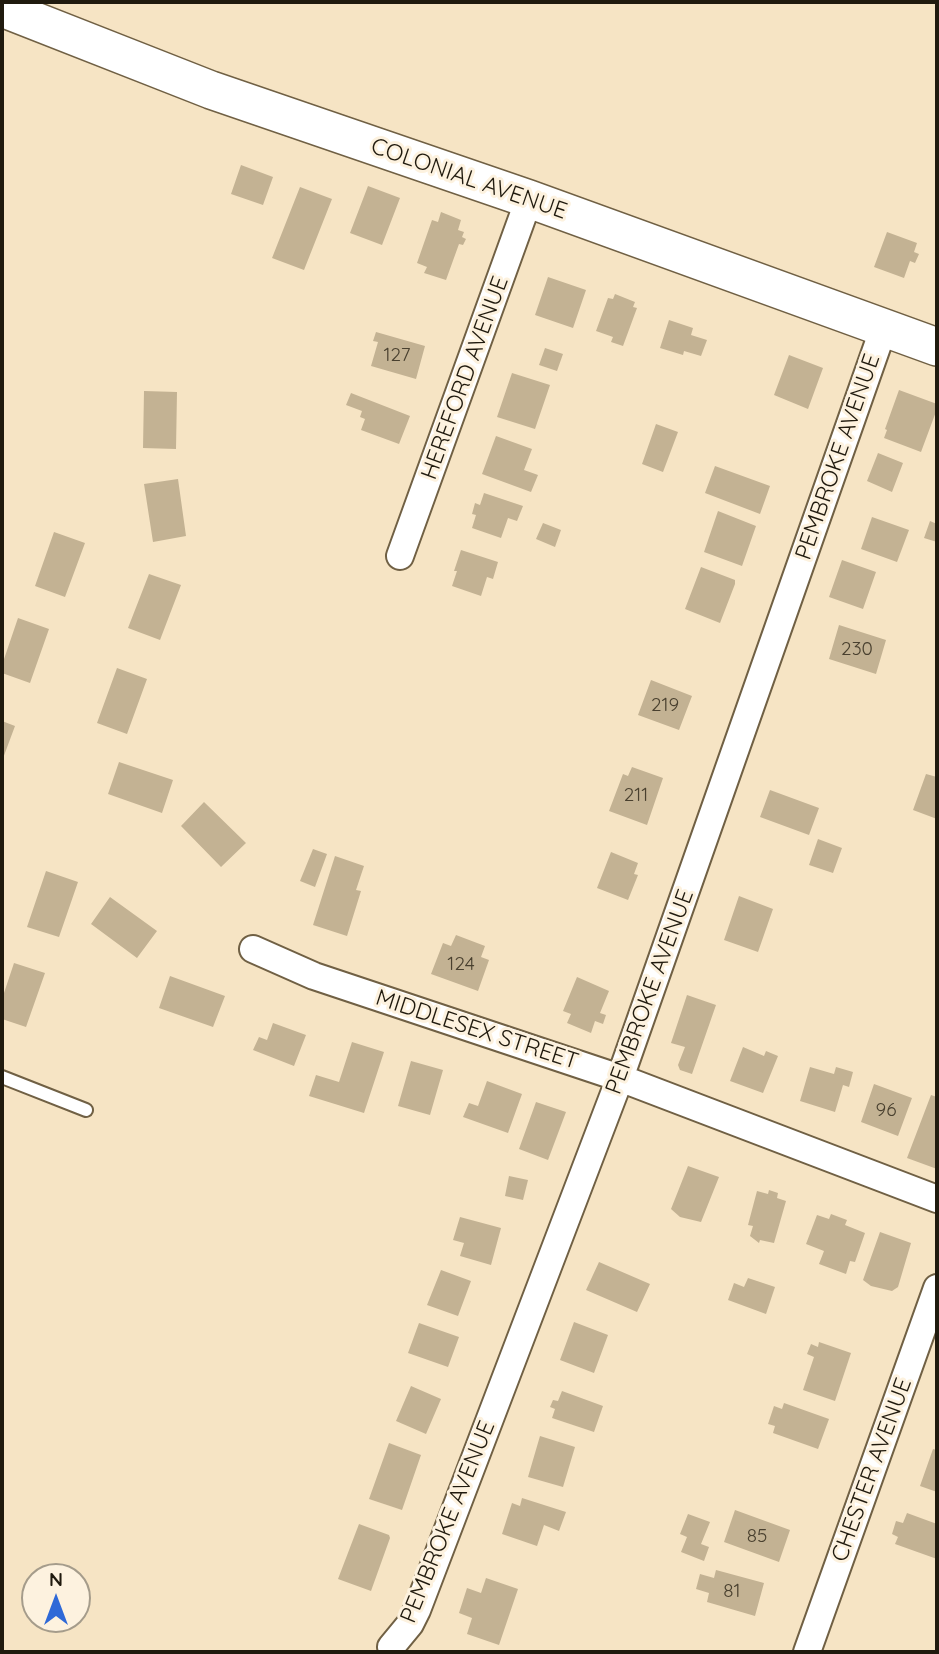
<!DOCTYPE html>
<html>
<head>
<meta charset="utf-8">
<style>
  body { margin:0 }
  #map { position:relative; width:939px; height:1654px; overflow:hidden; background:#f6e4c4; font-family:Quicksand,sans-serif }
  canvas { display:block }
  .frame { position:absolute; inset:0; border:4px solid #201a0e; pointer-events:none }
  .north { position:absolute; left:21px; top:1563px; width:70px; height:70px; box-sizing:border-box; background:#fdf2df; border:2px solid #a59c8b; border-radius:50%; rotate:0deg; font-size:19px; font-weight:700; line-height:28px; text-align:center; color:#201a0e }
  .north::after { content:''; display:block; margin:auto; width:24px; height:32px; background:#2f69d7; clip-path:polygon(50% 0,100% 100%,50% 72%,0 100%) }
</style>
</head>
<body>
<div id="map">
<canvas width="939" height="1654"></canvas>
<div class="frame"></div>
<div class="north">N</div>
</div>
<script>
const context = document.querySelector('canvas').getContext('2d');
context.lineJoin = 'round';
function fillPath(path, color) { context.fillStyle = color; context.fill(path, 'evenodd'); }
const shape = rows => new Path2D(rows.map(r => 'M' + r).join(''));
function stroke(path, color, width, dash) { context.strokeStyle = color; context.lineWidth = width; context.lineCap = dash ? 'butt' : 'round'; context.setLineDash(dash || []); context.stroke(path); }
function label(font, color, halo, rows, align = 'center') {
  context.font = font + ' Quicksand,sans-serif'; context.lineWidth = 6; context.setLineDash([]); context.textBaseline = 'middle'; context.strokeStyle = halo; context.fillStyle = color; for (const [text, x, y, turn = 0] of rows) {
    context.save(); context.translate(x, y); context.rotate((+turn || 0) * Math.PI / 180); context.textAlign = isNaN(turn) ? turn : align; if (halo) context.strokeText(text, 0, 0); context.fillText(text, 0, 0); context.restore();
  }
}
fillPath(shape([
  [241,165,273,177,263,205,231,194],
  [368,186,400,198,382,245,350,233],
  [300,187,332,199,304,270,272,258],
  [441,212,461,220,458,230,464,232,462,237,466,239,463,245,459,244,446,280,424,273,427,267,417,263,432,220,438,222],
  [887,232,917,243,914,252,919,254,915,263,910,261,904,278,874,267],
  [548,277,586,290,573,328,535,315],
  [615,294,635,302,633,307,637,308,623,346,611,342,613,337,596,331,608,298,613,299],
  [669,320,693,328,691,335,707,340,701,356,684,351,683,355,660,348],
  [376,332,425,346,416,379,371,366,378,342,373,341],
  [545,348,563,354,557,371,539,365],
  [789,355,823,368,808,409,774,395],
  [512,373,550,385,535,429,497,417],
  [899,390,937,404,937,409,921,452,884,438,887,430,885,429],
  [144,391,177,392,176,449,143,448],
  [351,393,410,416,399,444,361,430,365,419,360,417,362,411,346,405],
  [656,424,678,432,663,472,642,464],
  [496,436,532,449,524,470,538,475,531,492,482,474],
  [878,453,903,463,892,492,867,481],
  [715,466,770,486,760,514,705,493],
  [178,479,186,536,153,542,144,484],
  [484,493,523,506,517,521,508,518,501,538,472,528,476,515,472,514,475,503,480,505],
  [718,511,756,526,742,566,704,552],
  [872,517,909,530,897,562,861,549],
  [930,521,937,524,937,542,924,538],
  [543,523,561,530,555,547,536,539],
  [54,532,85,543,65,597,35,586],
  [461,550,498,562,493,579,487,577,481,596,452,586,457,571,454,571],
  [842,560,876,572,863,609,829,597],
  [701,567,735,580,735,584,720,623,685,609],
  [149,574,181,585,160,640,128,628],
  [18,618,49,629,30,683,2,673,2,665],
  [839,625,886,640,876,674,829,659],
  [117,668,147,679,127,734,97,723],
  [651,680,692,696,679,730,638,715],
  [2,721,15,726,2,761],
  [119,762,173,780,162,813,108,794],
  [632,767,663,778,647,825,609,811,623,774,628,776],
  [926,774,937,777,937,819,913,810],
  [770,790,819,808,809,835,760,817],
  [204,802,246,843,221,867,181,826],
  [818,839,842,848,833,873,809,865],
  [313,849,327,854,315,887,300,881],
  [611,852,638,863,634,874,638,875,628,900,597,888],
  [335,856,364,866,356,890,361,891,347,936,313,925],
  [46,871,78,882,59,937,27,927],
  [739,896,773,909,758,952,724,940],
  [110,897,157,931,137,958,91,924],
  [456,935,485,946,481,957,489,960,478,991,431,974,443,943,451,946],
  [14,963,45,973,26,1027,2,1019,2,999],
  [170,976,225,996,213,1027,159,1008],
  [577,977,609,991,600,1013,606,1015,603,1024,595,1021,591,1033,567,1023,571,1014,563,1011],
  [687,995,716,1005,692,1074,680,1070,678,1065,685,1047,671,1043],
  [273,1023,306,1035,294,1066,253,1050,259,1037,267,1040],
  [352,1042,384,1052,364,1113,309,1096,316,1075,339,1082],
  [743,1047,764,1056,766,1051,778,1056,763,1093,730,1081],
  [411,1061,443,1070,430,1115,398,1106],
  [810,1067,834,1074,836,1067,853,1072,849,1087,843,1085,835,1112,800,1101],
  [487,1081,522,1094,508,1133,463,1117,469,1103,478,1106],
  [874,1084,912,1098,898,1136,861,1122],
  [931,1095,937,1097,937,1169,907,1158],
  [536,1102,566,1112,548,1160,519,1149],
  [688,1166,719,1177,701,1222,680,1217,671,1209],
  [509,1176,528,1180,523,1200,505,1196],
  [769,1190,778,1193,777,1198,786,1201,774,1243,760,1240,759,1243,750,1236,753,1226,748,1225,757,1191,768,1194],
  [831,1214,847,1220,845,1225,865,1233,855,1262,850,1261,846,1274,819,1264,824,1251,806,1244,817,1215,829,1219],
  [460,1217,501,1228,491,1265,460,1256,464,1243,453,1240],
  [880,1232,911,1243,898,1287,892,1291,871,1286,863,1280],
  [599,1262,650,1284,637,1312,586,1290],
  [441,1270,471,1281,458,1316,427,1305],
  [748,1278,775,1287,766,1314,728,1300,734,1283,744,1287],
  [574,1322,608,1335,594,1373,560,1360],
  [419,1323,459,1337,448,1367,408,1353],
  [819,1342,851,1353,835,1401,803,1390,814,1357,807,1354,811,1344,818,1347],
  [411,1386,441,1399,426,1434,396,1421],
  [562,1391,603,1406,594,1432,552,1418,555,1409,550,1407,553,1400,558,1401],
  [784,1403,829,1419,818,1449,773,1433,775,1426,768,1424,774,1406,782,1409],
  [540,1436,575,1447,563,1487,528,1477],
  [389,1443,421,1455,402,1510,369,1499],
  [933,1449,937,1450,937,1492,920,1486],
  [522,1498,566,1512,559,1531,544,1525,537,1546,502,1534,512,1503,520,1506],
  [735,1510,790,1530,779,1562,724,1542],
  [907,1513,937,1524,937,1559,895,1544,898,1537,892,1534,896,1521,903,1523],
  [688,1514,710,1522,701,1544,709,1547,704,1561,681,1552,687,1537,680,1534],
  [359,1524,389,1535,390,1538,371,1591,338,1579],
  [716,1570,764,1583,755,1616,707,1602,709,1593,696,1589,700,1574,714,1578],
  [486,1578,518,1589,499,1645,467,1634,472,1618,459,1613,467,1588,481,1593]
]), '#c3b293');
const lane = shape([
  [2,1077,86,1110]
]);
const street = shape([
  [400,556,529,199],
  [253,949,314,976,620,1078,937,1199],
  [391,1647,410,1624,417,1610,620,1078,884,327],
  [807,1652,937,1288]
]);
const secondary = shape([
  [2,8,211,90,529,199,937,347]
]);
stroke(lane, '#706044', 16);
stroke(street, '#706044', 30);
stroke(secondary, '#706044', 40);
stroke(lane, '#fff', 12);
stroke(street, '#fff', 26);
stroke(secondary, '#fff', 37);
label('19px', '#49402f', null, [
  ["127",397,355],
  ["230",857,649],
  ["219",665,705],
  ["211",636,795],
  ["124",461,964],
  ["96",886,1110],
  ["85",757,1536],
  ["81",732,1591]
]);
label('23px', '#201a0e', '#fdf2df', [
  ["COLONIAL AVENUE",469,179,19],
  ["HEREFORD AVENUE",465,378,-70],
  ["PEMBROKE AVENUE",838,457,-71],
  ["PEMBROKE AVENUE",650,992,-70],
  ["MIDDLESEX STREET",477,1030,18],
  ["CHESTER AVENUE",872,1470,-70],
  ["PEMBROKE AVENUE",448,1522,-68]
]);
</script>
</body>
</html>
